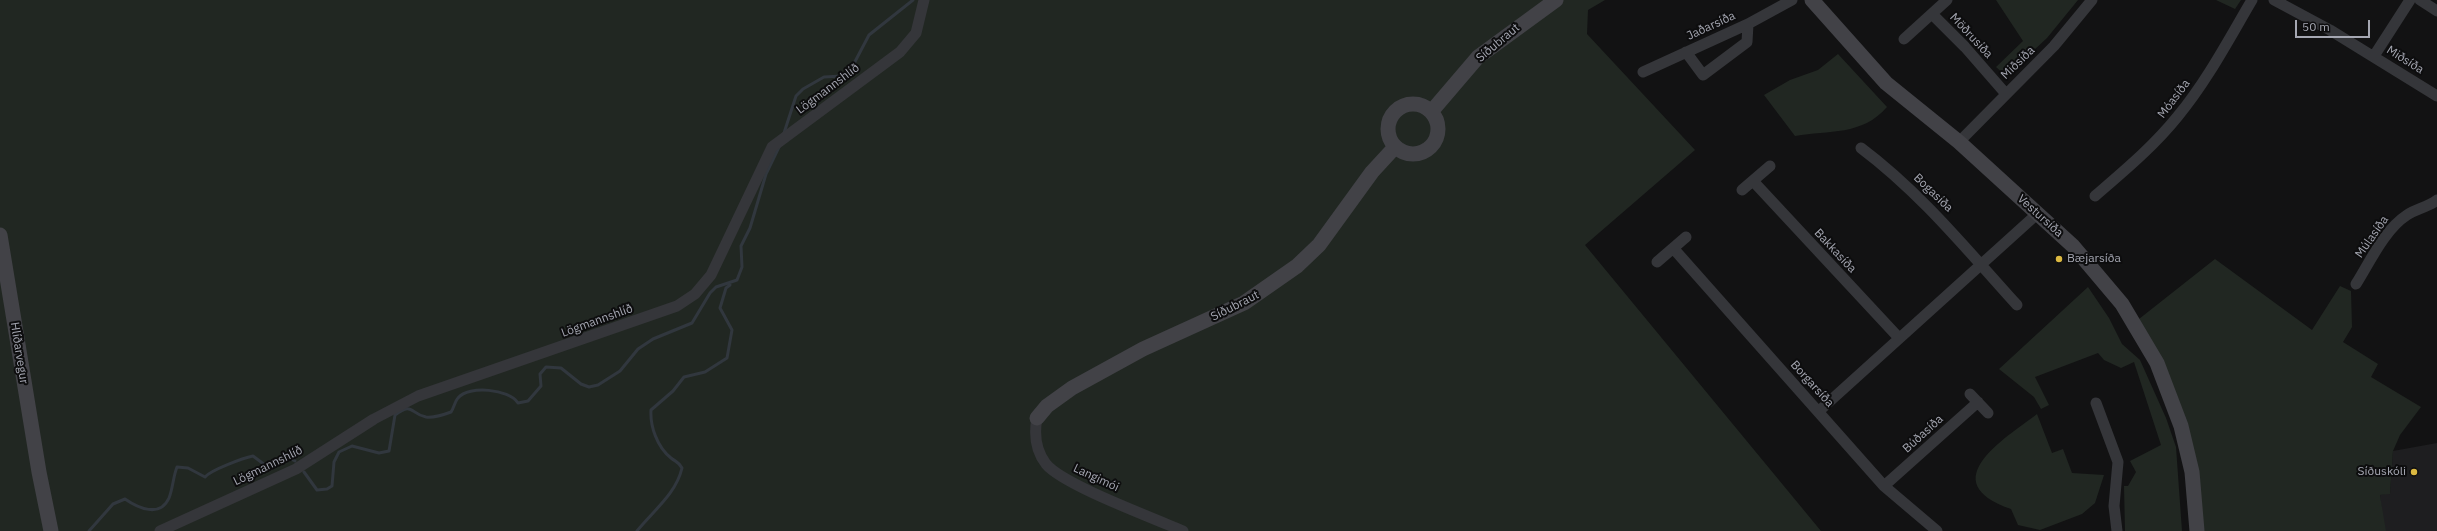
<!DOCTYPE html>
<meta charset="utf-8">
<style>
body{margin:0}
#map{position:relative;width:2437px;height:531px;overflow:hidden;background:#121213;font-family:"IBM Plex Sans",sans-serif}
canvas{display:block}
.scale{position:absolute;left:2295px;top:20px;width:75px;height:18px;box-sizing:border-box;border:2px solid #a5a7b2;border-top:0;padding-left:5px;font-size:12px;line-height:14px;white-space:nowrap;color:#a5a7b2;-webkit-text-stroke:3px #0d0d0e;paint-order:stroke}
</style>
<div id="map">
<canvas width="2437" height="531"></canvas>
<div class="scale">50 m</div>
</div>
<script>
const context = document.querySelector('canvas').getContext('2d');
context.lineJoin = 'round';
function fillPath(path, color) { context.fillStyle = color; context.fill(path, 'evenodd'); }
function trace(path, color, width, dash) { context.strokeStyle = color; context.lineWidth = width; context.lineCap = dash ? 'butt' : 'round'; context.setLineDash(dash || []); context.stroke(path); }
function label(font, color, halo, rows, align = 'center') {
  context.font = font + ' "IBM Plex Sans",sans-serif'; context.lineWidth = 4; context.setLineDash([]); context.textBaseline = 'middle'; context.strokeStyle = halo; context.fillStyle = color; for (const [text, x, y, turn = 0] of rows) {
    context.save(); context.translate(x, y); context.rotate((+turn || 0) * Math.PI / 180); context.textAlign = isNaN(turn) ? turn : align; if (halo) context.strokeText(text, 0, 0); context.fillText(text, 0, 0); context.restore();
  }
}
const built = new Path2D(`
 M 2437,443 L 2437,531 L 2384,531 L 2380,495 L 2390,493 L 2393,451 Z`);
const green = new Path2D(`
 M 0,0 L 1605,0 L 1588,10 L 1587,34 L 1695,150 L 1585,245 L 1821,531 L 0,531 Z
 M 1996,0 L 2078,0 L 2047,38 L 2006,76 L 1996,67 L 2023,41 Z
 M 2216,0 L 2241,0 L 2235,9 Z
 M 1838,54 L 1887,107 C 1862,136 1829,130 1795,136 L 1764,95 L 1790,80 L 1818,70 Z
 M 2215,259 L 2312,330 L 2340,286 L 2351,291 L 2352,327 L 2343,342 L 2378,364 L 2371,377 L 2421,407 L 2400,435 L 2393,451 L 2390,494 L 2380,495 L 2386,531 L 2200,531 L 2195,457 L 2139,319 Z
 M 2088,287 L 2109,318 L 2122,344 L 2140,360 L 2166,418 L 2176,447 L 2182,531 L 2125,531 L 2124,486 L 2128,486 L 2136,472 L 2130,461 L 2161,445 L 2134,362 L 2121,368 L 2104,360 L 2098,353 L 2035,377 L 2049,405 L 2041,409 L 2034,397 L 1999,369 Z
 M 2037,414 L 2052,453 L 2063,449 L 2072,473 L 2104,475 L 2095,503 L 2082,514 L 2040,530 L 2018,525 L 2011,509 C 1933,482 2004,439 2037,414 Z`);
const stream = new Path2D(`
 M 784,133 L 796,96 L 803,89 L 824,77 L 842,76 L 849,73 L 869,35 L 913,0
 M 304,472 L 317,490 L 327,489 L 332,486 L 334,462 L 339,452 L 352,446 L 379,453 L 389,451 L 395,415 C 413,401 410,414 426,417 C 434,418 443,415 451,412 C 454,408 455,401 458,398 C 469,385 509,389 518,403 L 528,401 L 541,386 L 540,374 L 546,367 L 561,368 L 581,384 L 589,387 L 598,385 L 620,371 L 638,349 L 653,339 L 692,323 L 710,293 L 716,287 L 737,280 L 742,267 L 741,246 L 750,228 L 766,174 L 779,147
 M 89,531 L 113,504 L 125,499 C 138,508 160,518 169,498 C 173,488 173,477 177,467 L 188,468 L 205,477 C 211,470 243,458 253,456 L 265,465 L 287,457 L 295,461
 M 637,531 C 653,511 676,494 682,468 C 679,462 676,462 671,458 C 657,447 650,426 651,410 L 673,391 L 684,377 L 705,372 L 727,358 L 732,330 L 720,308 L 726,288 L 730,285`);
const street = new Path2D(`
 M 2274,0 L 2330,30 L 2437,96
 M 2420,0 L 2437,11
 M 1932,14 L 1965,47 L 2006,94
 M 1904,39 L 1947,0
 M 1686,52 L 1703,75 L 1747,42 L 1748,24
 M 2374,56 L 2410,0
 M 1643,72 L 1748,24 L 1792,0
 M 1959,142 L 2054,46 L 2092,0
 M 1861,148 C 1921,193 1967,250 2017,305
 M 1753,181 L 1899,338
 M 1742,190 L 1770,166
 M 2095,196 C 2124,171 2154,146 2178,116 C 2207,81 2229,39 2252,0
 M 1673,248 L 1884,486 L 1937,531
 M 1657,262 L 1686,237
 M 2356,284 C 2370,262 2384,230 2407,215 C 2416,209 2428,207 2437,200
 M 1970,394 L 1988,413
 M 2096,403 L 2118,462 L 2114,506 L 2117,531
 M 1819,411 L 2037,214
 M 1037,418 C 1034,434 1036,451 1046,464 C 1063,485 1154,518 1183,531
 M 1884,486 L 1978,402
 M 160,531 L 296,469 L 374,419 L 418,396 L 677,306 L 695,294 L 711,275 L 772,147 L 900,52 L 916,33 L 924,0`);
const secondary = new Path2D(`
 M 1812,0 L 1886,83 L 1959,142 L 2073,246 L 2122,304 L 2157,363 L 2181,426 L 2192,472 L 2197,531
 M1388 129a25 25 0 1 1 50 0a25 25 0 1 1-50 0Z
 M 1431,112 L 1478,57 L 1556,0
 M 0,235 L 39,472 L 51,531
 M 1037,418 L 1047,406 L 1072,388 L 1143,349 L 1244,303 L 1297,266 L 1319,245 L 1372,172 L 1395,147`);
const markers = [
 [2059,259,4,"#dcb941"],
 [2414,472,4,"#dcb941"]
];
const streetNames = [
 ["Jaðarsíða",1711,26,-25],
 ["Möðrusíða",1971,36,47],
 ["Síðubraut",1498,43,-40],
 ["Miðsíða",2405,60,32],
 ["Miðsíða",2018,63,-44],
 ["Lögmannshlíð",828,89,-37],
 ["Móasíða",2174,99,-53],
 ["Bogasíða",1933,193,44],
 ["Vestursíða",2040,216,42],
 ["Múlasíða",2372,237,-55],
 ["Bakkasíða",1835,251,47],
 ["Síðubraut",1235,306,-27],
 ["Lögmannshlíð",597,321,-20],
 ["Hlíðarvegur",19,353,81],
 ["Borgarsíða",1812,384,48],
 ["Búðasíða",1923,434,-42],
 ["Lögmannshlíð",268,466,-26],
 ["Langimói",1096,478,25]
];
const poiNames = [
 ["Bæjarsíða",2067,259],
 ["Síðuskóli",2406,472,"right"]
];
fillPath(built, '#1e1e20');
fillPath(green, '#212722');
trace(stream, '#31373e', 3);
trace(street, '#35363a', 11);
trace(secondary, '#424247', 15);
for (const [x, y, r, color] of markers) { const dot = new Path2D(); dot.arc(x, y, r, 0, 2 * Math.PI); context.fillStyle = color; context.fill(dot); trace(dot, '#0d0d0e', 1.5); }
label('12px', '#a5a7b2', '#0d0d0e', streetNames);
label('12px', '#a5a7b2', '#0d0d0e', poiNames, 'left');
</script>
